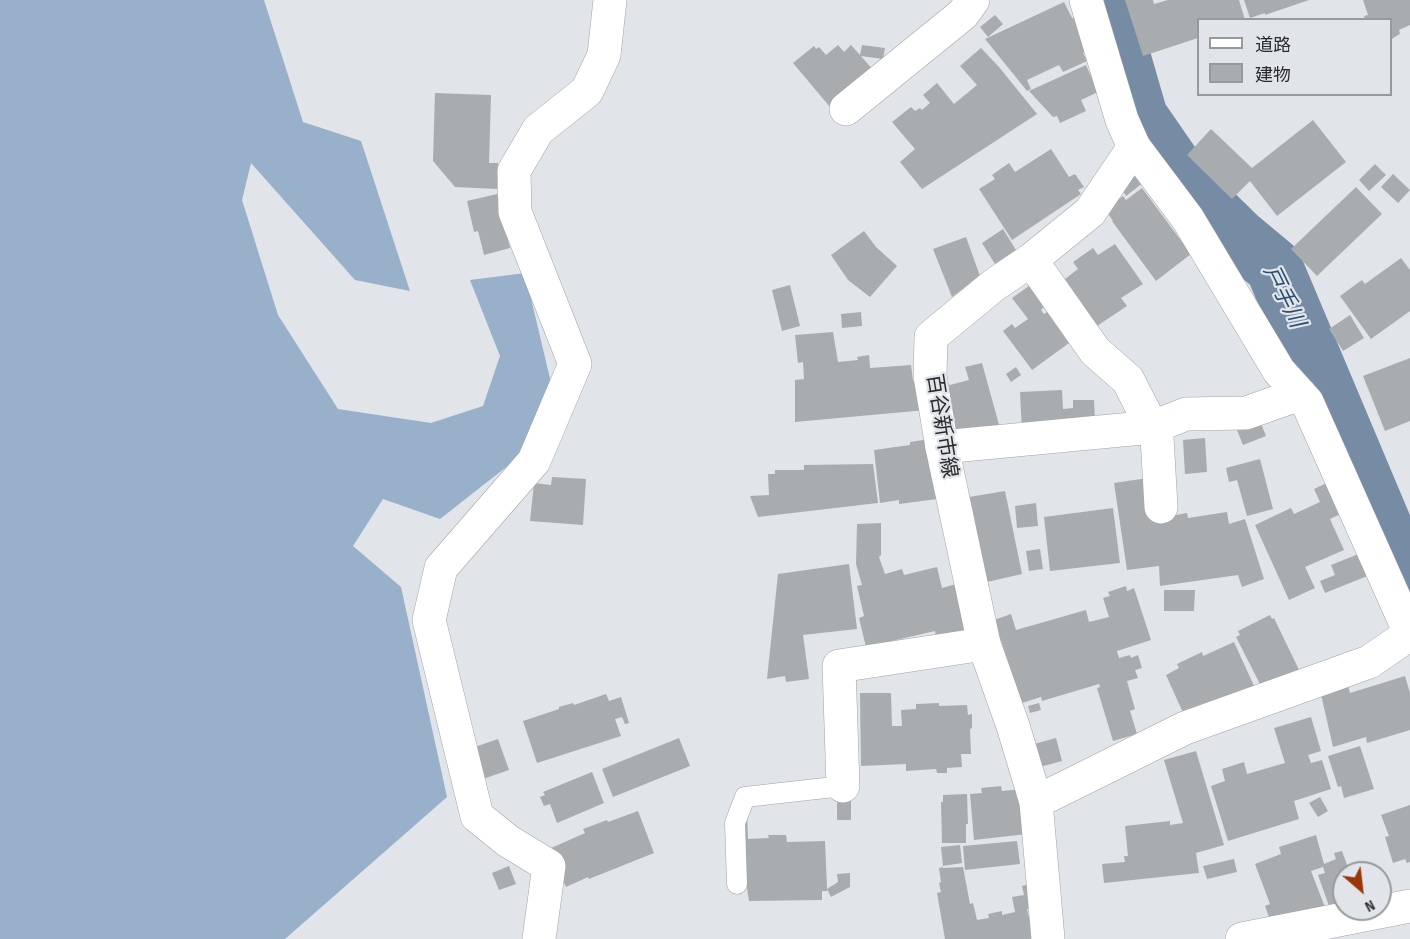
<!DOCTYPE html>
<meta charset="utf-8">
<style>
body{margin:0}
#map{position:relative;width:1410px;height:939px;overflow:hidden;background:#e1e4e8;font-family:"Sofia Sans Condensed","Noto Sans JP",sans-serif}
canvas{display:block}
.legend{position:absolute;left:1197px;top:18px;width:195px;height:78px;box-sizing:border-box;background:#e1e4e8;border:2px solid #979a9c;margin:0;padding:8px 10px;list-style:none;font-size:18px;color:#292a2b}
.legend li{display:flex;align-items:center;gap:12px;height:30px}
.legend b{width:30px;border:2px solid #979a9c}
.north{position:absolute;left:1332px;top:861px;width:60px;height:60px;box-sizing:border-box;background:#e1e4e8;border:2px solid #979a9c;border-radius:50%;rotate:152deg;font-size:16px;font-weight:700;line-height:24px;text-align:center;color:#292a2b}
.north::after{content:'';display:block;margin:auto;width:21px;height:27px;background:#9b360c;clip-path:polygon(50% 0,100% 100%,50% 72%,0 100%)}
</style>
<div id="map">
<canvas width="1410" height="939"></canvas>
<ul class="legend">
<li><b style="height:8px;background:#fff"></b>道路</li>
<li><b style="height:16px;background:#a9acaf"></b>建物</li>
</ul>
<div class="north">N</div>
</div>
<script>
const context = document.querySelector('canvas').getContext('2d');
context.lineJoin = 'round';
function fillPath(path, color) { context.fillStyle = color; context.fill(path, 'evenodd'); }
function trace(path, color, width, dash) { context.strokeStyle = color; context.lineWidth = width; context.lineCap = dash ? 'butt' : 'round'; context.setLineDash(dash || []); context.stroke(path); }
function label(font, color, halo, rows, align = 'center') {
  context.font = font + ' "Sofia Sans Condensed","Noto Sans JP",sans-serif'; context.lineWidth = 4.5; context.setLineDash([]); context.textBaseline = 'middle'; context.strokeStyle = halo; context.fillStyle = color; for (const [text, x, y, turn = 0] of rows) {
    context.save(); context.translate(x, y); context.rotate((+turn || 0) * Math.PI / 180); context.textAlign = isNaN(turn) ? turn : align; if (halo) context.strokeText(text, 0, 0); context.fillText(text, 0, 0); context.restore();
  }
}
const forest = new Path2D(`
 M 0,0 L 264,0 L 303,122 L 361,141 L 410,291 L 355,280 L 251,163 L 242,200 L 278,315 L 338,409 L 431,423 L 483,406 L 500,356 L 470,280 L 525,273 L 552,387 L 519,457 L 440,519 L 383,499 L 353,546 L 401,587 L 447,797 L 285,939 L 0,939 Z`);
const river = new Path2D(`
 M 1105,0 L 1139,117 L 1188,188 L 1238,237 L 1274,267 L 1410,590`);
const building = new Path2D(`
 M 1125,0 L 1153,0 L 1154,4 L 1168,0 L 1239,0 L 1245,20 L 1198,20 L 1198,38 L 1143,56 Z
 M 1244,0 L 1309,0 L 1265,15 L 1265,13 L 1250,18 Z
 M 1363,0 L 1410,0 L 1410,25 L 1399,30 L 1400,34 L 1390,40 L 1390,20 L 1365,20 L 1364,16 L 1368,15 Z
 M 1064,2 L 1072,18 L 1074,18 L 1081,32 L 1078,33 L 1086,51 L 1083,53 L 1087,61 L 1063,72 L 1059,65 L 1027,80 L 1031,89 L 1027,91 L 985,39 Z
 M 995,15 L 1003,24 L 988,37 L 980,27 Z
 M 838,45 L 844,52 L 851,45 L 860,55 L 862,45 L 885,48 L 883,59 L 861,56 L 873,70 L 830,107 L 793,63 L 814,46 L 816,49 L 819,47 L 826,55 Z
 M 981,48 L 999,67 L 1037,114 L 922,189 L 900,162 L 915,149 L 892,122 L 911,107 L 915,111 L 920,108 L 922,110 L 930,103 L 923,95 L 937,83 L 954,104 L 977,85 L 960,66 Z
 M 1086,65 L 1098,92 L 1081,100 L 1086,111 L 1060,123 L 1057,116 L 1053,117 L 1029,91 Z
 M 435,93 L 491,95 L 489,163 L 498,163 L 497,189 L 455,187 L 433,161 Z
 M 1313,120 L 1346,162 L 1277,216 L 1250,181 L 1232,199 L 1187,155 L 1211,129 L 1252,168 Z
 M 1051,149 L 1069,177 L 1075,174 L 1084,187 L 1078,190 L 1081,194 L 1012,240 L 979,189 L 995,179 L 992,175 L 1009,163 L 1015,172 Z
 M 1375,164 L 1386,175 L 1369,191 L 1359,180 Z
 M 1131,168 L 1143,183 L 1126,196 L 1119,185 Z
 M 1393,174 L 1410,190 L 1398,203 L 1381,187 Z
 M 1356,187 L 1382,214 L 1317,276 L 1291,249 Z
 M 1142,188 L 1191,254 L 1156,281 L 1112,221 L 1113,221 L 1107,212 L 1110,206 L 1123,196 L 1126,200 Z
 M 497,194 L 510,248 L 484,255 L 478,231 L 474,232 L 467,201 Z
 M 1003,229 L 1016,250 L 995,264 L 982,243 Z
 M 864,231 L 876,247 L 897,266 L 870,297 L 848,280 L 831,255 Z
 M 966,237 L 980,276 L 952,297 L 933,249 Z
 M 1115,244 L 1143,284 L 1121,298 L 1127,306 L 1097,326 L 1065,279 L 1078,269 L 1073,262 L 1093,248 L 1098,255 Z
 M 1401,258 L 1410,270 L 1410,311 L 1371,339 L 1340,296 L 1362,280 L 1365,284 Z
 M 790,285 L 800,326 L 782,331 L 772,290 Z
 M 1029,286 L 1045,306 L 1041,310 L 1044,314 L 1047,312 L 1069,343 L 1032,370 L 1003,331 L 1012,324 L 1015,328 L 1028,319 L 1012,298 Z
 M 861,312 L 862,326 L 842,328 L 841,314 Z
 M 1350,315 L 1364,338 L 1343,351 L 1329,329 Z
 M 833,332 L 838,362 L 858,360 L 857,357 L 869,355 L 870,368 L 911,365 L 913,381 L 923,380 L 926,410 L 795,422 L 795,380 L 804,379 L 803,362 L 798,363 L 795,335 Z
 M 1410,358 L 1410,421 L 1385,431 L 1363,376 Z
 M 982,363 L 1001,432 L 957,444 L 942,387 L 969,380 L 965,367 Z
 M 1016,367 L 1021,375 L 1011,382 L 1006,374 Z
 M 1062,390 L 1063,409 L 1073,408 L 1073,400 L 1094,400 L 1095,421 L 1022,432 L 1020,392 Z
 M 1260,421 L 1266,436 L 1243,445 L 1237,430 Z
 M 1205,438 L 1207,472 L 1185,474 L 1183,440 Z
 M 930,439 L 937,499 L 899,504 L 899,500 L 880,503 L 874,450 L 910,445 L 910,442 Z
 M 1260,459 L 1273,509 L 1247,516 L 1237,480 L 1229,482 L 1226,468 Z
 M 873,464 L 878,503 L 758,517 L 750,496 L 769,495 L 768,474 L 775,474 L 775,470 L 804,470 L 804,465 Z
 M 552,477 L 586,479 L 583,525 L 530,521 L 534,483 L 551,485 Z
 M 1148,478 L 1155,522 L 1172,520 L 1171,516 L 1187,513 L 1188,518 L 1227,512 L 1229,524 L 1245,519 L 1264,579 L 1242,587 L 1238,575 L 1160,586 L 1159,566 L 1127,570 L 1114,483 Z
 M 1333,480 L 1347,511 L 1330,519 L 1344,550 L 1305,567 L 1315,588 L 1289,600 L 1255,525 L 1291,508 L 1294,514 L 1320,502 L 1314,489 Z
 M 1005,491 L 1022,574 L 978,584 L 963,498 Z
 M 1036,503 L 1038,526 L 1017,528 L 1015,506 Z
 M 1113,508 L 1120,563 L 1050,571 L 1044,517 Z
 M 881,523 L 881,555 L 879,557 L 885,574 L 902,569 L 904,575 L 937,567 L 942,588 L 956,584 L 967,630 L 936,637 L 935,631 L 866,647 L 859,618 L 864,616 L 857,586 L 862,585 L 856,564 L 857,524 Z
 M 1040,549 L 1043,569 L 1029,571 L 1026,551 Z
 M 1366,551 L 1375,573 L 1325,593 L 1320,581 L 1335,575 L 1331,565 Z
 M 849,564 L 857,629 L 803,635 L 809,679 L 786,682 L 785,676 L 767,679 L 778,574 Z
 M 1126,586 L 1127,591 L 1134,588 L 1151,640 L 1117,651 L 1119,658 L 1130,655 L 1131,658 L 1138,655 L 1142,668 L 1135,670 L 1138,678 L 1127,681 L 1135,709 L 1130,711 L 1137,734 L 1113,741 L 1097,688 L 1100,687 L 1099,684 L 1042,701 L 1041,697 L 1022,703 L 994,620 L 1011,614 L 1016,630 L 1086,610 L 1089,622 L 1109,617 L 1103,598 L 1110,596 L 1108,592 Z
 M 1164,590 L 1195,590 L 1194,611 L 1164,611 Z
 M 1270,615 L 1272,619 L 1274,618 L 1301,674 L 1264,692 L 1236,637 L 1240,635 L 1238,631 Z
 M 1234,642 L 1255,688 L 1185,717 L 1166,675 L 1179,668 L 1177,664 L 1202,652 L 1203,656 Z
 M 1405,676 L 1410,693 L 1410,730 L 1367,743 L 1366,737 L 1333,747 L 1320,690 L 1346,678 L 1350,693 Z
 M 860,693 L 891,693 L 892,726 L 902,726 L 901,710 L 916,709 L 916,704 L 939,703 L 939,706 L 967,705 L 968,715 L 972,714 L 972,728 L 970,729 L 971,754 L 961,754 L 962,767 L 947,768 L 947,773 L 937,773 L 936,769 L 906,771 L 906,764 L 861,766 Z
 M 606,694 L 609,701 L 621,697 L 629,723 L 625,724 L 622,717 L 615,719 L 621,736 L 537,763 L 523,721 L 559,709 L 559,707 L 573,703 L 574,705 Z
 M 1039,703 L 1041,710 L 1030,713 L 1028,706 Z
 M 1311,717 L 1321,751 L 1308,755 L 1311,763 L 1322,760 L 1331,789 L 1294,801 L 1299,819 L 1228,841 L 1211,786 L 1225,781 L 1222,769 L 1244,762 L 1247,774 L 1285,763 L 1274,728 Z
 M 679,738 L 690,766 L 613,797 L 602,769 Z
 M 1056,738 L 1062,761 L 1040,767 L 1034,744 Z
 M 498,739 L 509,770 L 483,779 L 472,748 Z
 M 1360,746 L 1374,789 L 1344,798 L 1341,786 L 1338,787 L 1328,756 Z
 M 1196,751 L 1224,845 L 1196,853 L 1199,873 L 1104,883 L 1102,864 L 1125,862 L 1124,856 L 1128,856 L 1125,826 L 1170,821 L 1170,825 L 1183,823 L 1164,760 Z
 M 592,772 L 604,803 L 557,823 L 550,804 L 544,806 L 540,797 L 545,795 L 543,792 Z
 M 1001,786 L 1002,791 L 1022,789 L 1027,834 L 974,840 L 970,794 L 982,793 L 981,788 Z
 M 837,789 L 851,789 L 851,820 L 837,820 Z
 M 967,794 L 968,824 L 966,824 L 966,843 L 942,843 L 941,802 L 943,802 L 943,795 Z
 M 1320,797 L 1328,811 L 1318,817 L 1309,803 Z
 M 1410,805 L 1410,862 L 1407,863 L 1405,859 L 1393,863 L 1385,837 L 1389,836 L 1381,815 Z
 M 638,811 L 654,853 L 589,879 L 588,877 L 566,887 L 549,849 L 585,833 L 583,829 L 607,820 L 608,822 Z
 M 747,814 L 748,839 L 769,838 L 768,835 L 786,835 L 787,842 L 825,841 L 827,889 L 827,891 L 822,891 L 822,900 L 749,901 L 740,843 L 734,840 Z
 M 1316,835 L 1324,864 L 1336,859 L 1334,853 L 1342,851 L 1350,873 L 1344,873 L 1344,909 L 1337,918 L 1332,904 L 1329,906 L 1318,875 L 1325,873 L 1323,867 L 1311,871 L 1328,915 L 1273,928 L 1265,906 L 1270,904 L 1255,864 L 1281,854 L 1279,847 Z
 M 1017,841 L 1020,864 L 965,870 L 963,846 Z
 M 960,845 L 962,863 L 943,866 L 941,847 Z
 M 1234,859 L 1237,872 L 1207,879 L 1203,866 Z
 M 509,866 L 516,884 L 499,890 L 492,873 Z
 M 943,867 L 943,868 L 963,867 L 970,904 L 973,903 L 977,920 L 989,918 L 988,914 L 1002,911 L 1002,915 L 1015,912 L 1012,897 L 1024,895 L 1022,886 L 1033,883 L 1029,909 L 1027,909 L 1034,939 L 945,939 L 937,893 L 941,892 L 939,883 L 941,882 L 939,868 Z
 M 850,873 L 850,887 L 831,897 L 827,889 L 838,882 L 837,874 Z`);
const lane = new Path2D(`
 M 737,884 L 735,823 L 745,797 L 843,786`);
const street = new Path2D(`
 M 846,109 L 963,14 L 973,0
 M 1134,147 L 1188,219 L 1279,371 L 1307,402 L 1410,633
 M 1031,260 L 1095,351 L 1128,380 L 1157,437 L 1161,507
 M 942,447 L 1153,427 L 1186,414 L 1246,413 L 1300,394
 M 843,786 L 839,666 L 984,644
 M 1036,802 L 1185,728 L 1369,662 L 1410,634
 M 539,939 L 549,866 L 508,841 L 477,816 L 429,620 L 441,568 L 534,461 L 575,364 L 515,212 L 514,171 L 538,130 L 587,91 L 604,55 L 610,0
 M 1242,939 L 1410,906`);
const secondary = new Path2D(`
 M 1048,939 L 1036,802 L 1013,726 L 984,644 L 942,447 L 930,376 L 931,337 L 994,285 L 1031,260 L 1090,212 L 1134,147 L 1122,120 L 1086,0`);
const streetNames = [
 ["百谷新市線",941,426,81]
];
const waterNames = [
 ["戸手川",1283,297,64]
];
fillPath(forest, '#98b0ca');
trace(river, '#758ca4', 58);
fillPath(building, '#a9acaf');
trace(lane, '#a1a3a6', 21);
trace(street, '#a1a3a6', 34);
trace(secondary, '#a1a3a6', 34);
trace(lane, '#fff', 20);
trace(street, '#fff', 33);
trace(secondary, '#fff', 33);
label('21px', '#292a2b', '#e1e4e8', streetNames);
label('italic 22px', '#284e72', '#e1e4e8', waterNames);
</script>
